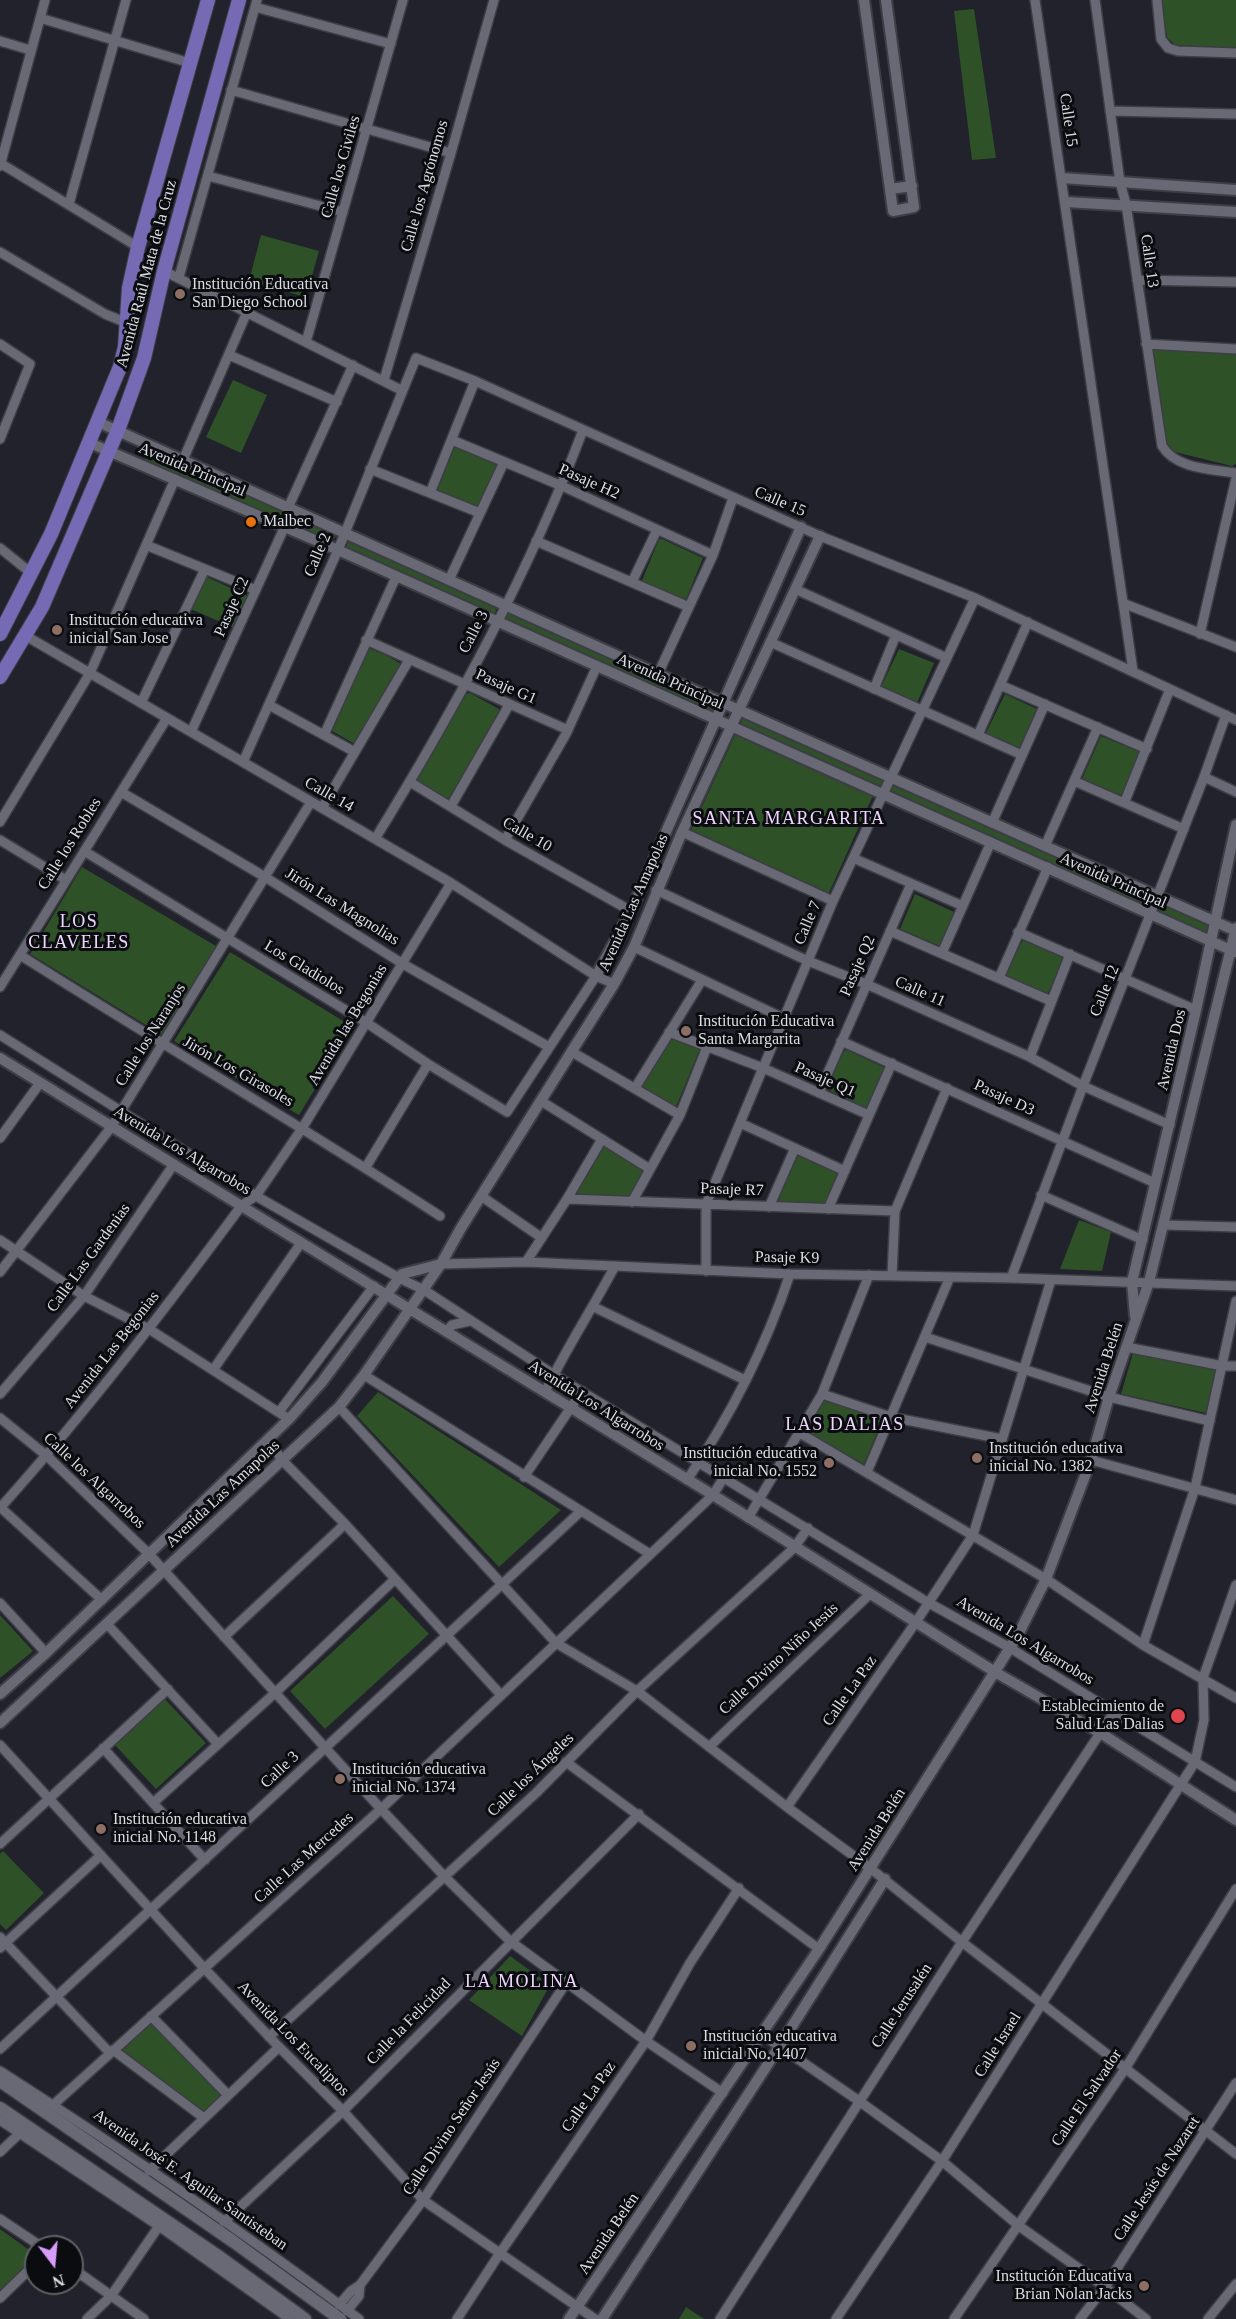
<!DOCTYPE html>
<meta charset="utf-8">
<style>
body{margin:0}
#map{position:relative;width:1236px;height:2319px;overflow:hidden;background:#21222b;font-family:"Times New Roman",serif}
canvas{display:block}
.north{position:absolute;left:24px;top:2235px;width:60px;height:60px;box-sizing:border-box;background:#0b0c10;border:2px solid #5f6064;border-radius:50%;rotate:164deg;font-size:16px;font-weight:700;line-height:24px;text-align:center;color:#dcdde3}
.north::after{content:'';display:block;margin:auto;width:21px;height:27px;background:#d79bf9;clip-path:polygon(50% 0,100% 100%,50% 72%,0 100%)}
</style>
<div id="map">
<canvas width="1236" height="2319"></canvas>
<div class="north">N</div>
</div>
<script>
const context = document.querySelector('canvas').getContext('2d');
context.lineJoin = 'round';
function fillPath(path, color) { context.fillStyle = color; context.fill(path, 'evenodd'); }
function trace(path, color, width, dash) { context.strokeStyle = color; context.lineWidth = width; context.lineCap = dash ? 'butt' : 'round'; context.setLineDash(dash || []); context.stroke(path); }
function label(font, color, halo, rows, align = 'center') {
  context.font = font + ' "Times New Roman",serif'; context.lineWidth = 6; context.setLineDash([]); context.textBaseline = 'middle'; context.strokeStyle = halo; context.fillStyle = color; for (const [text, x, y, turn = 0] of rows) {
    context.save(); context.translate(x, y); context.rotate((+turn || 0) * Math.PI / 180); context.textAlign = isNaN(turn) ? turn : align; if (halo) context.strokeText(text, 0, 0); context.fillText(text, 0, 0); context.restore();
  }
}
const green = new Path2D(`
 M 1162,0 L 1236,0 L 1236,48 L 1175,45 L 1167,37 Z
 M 974,9 L 996,158 L 972,160 L 954,11 Z
 M 261,235 L 319,251 L 306,297 L 249,281 Z
 M 1157,348 L 1236,353 L 1236,464 L 1232,466 L 1175,452 L 1167,446 L 1152,350 Z
 M 233,380 L 267,395 L 241,453 L 206,437 Z
 M 455,447 L 500,465 L 479,508 L 436,491 Z
 M 148,450 L 334,534 L 335,538 L 328,541 L 146,460 L 142,455 L 144,452 Z
 M 659,539 L 662,539 L 703,558 L 685,602 L 641,583 Z
 M 348,540 L 495,605 L 496,612 L 492,614 L 346,549 Z
 M 207,577 L 248,596 L 234,628 L 191,609 L 204,579 Z
 M 507,612 L 714,704 L 714,708 L 709,712 L 504,620 L 503,617 Z
 M 368,648 L 386,655 L 401,664 L 355,744 L 332,731 Z
 M 899,649 L 934,663 L 917,703 L 881,687 Z
 M 470,693 L 499,709 L 500,713 L 447,801 L 416,780 L 466,694 Z
 M 1005,694 L 1037,709 L 1019,750 L 985,735 Z
 M 742,718 L 746,718 L 883,780 L 884,783 L 880,788 L 741,726 Z
 M 737,731 L 875,791 L 829,893 L 691,830 Z
 M 1101,736 L 1140,752 L 1123,796 L 1082,779 Z
 M 895,785 L 1146,896 L 1143,904 L 1139,904 L 892,794 L 890,788 Z
 M 82,867 L 216,946 L 162,1035 L 30,954 Z
 M 915,894 L 954,912 L 940,946 L 900,929 Z
 M 1162,903 L 1207,924 L 1208,930 L 1203,933 L 1157,911 L 1157,905 Z
 M 1024,938 L 1065,958 L 1046,997 L 1005,978 L 1004,975 Z
 M 230,952 L 353,1027 L 299,1115 L 174,1041 Z
 M 670,1037 L 700,1049 L 676,1107 L 640,1086 Z
 M 847,1050 L 883,1067 L 885,1072 L 868,1110 L 825,1088 L 844,1051 Z
 M 606,1146 L 644,1171 L 629,1199 L 578,1194 L 577,1192 L 603,1147 Z
 M 797,1154 L 838,1172 L 839,1176 L 826,1205 L 778,1203 L 776,1201 Z
 M 1079,1220 L 1111,1232 L 1102,1271 L 1060,1269 Z
 M 1133,1353 L 1216,1370 L 1206,1413 L 1121,1394 Z
 M 378,1392 L 561,1510 L 499,1567 L 357,1416 Z
 M 825,1399 L 883,1419 L 864,1464 L 805,1431 Z
 M 393,1596 L 429,1634 L 325,1729 L 290,1691 Z
 M 0,1615 L 33,1651 L 0,1678 Z
 M 164,1698 L 206,1743 L 156,1789 L 114,1744 Z
 M 3,1851 L 44,1893 L 6,1930 L 0,1924 L 0,1854 Z
 M 510,1956 L 550,1985 L 522,2036 L 469,2000 Z
 M 154,2018 L 223,2095 L 203,2113 L 119,2049 Z
 M 0,2229 L 36,2255 L 36,2258 L 0,2292 Z
 M 686,2307 L 704,2319 L 679,2319 Z`);
const minor = new Path2D(`
 M 1035,0 L 1133,671
 M 1095,0 L 1120,182 L 1126,204 L 1162,446 C 1176,469 1211,469 1236,473
 M 1157,0 L 1161,39 L 1168,48 L 1178,51 L 1236,53
 M 255,7 L 391,44
 M 40,18 L 190,63
 M 0,41 L 30,50
 M 231,90 L 451,153
 M 1110,111 L 1236,114
 M 0,163 L 138,247
 M 0,166 L 45,0
 M 208,176 L 343,212
 M 69,204 L 126,0
 M 0,252 L 105,314 L 127,323
 M 164,271 L 401,390
 M 179,277 L 257,0
 M 1137,280 L 1236,282
 M 306,342 L 403,0
 M 0,344 L 30,364 L 0,439
 M 1146,344 L 1236,349
 M 229,355 L 337,402
 M 384,380 L 451,153 L 494,0
 M 452,440 L 562,486 L 713,555
 M 183,460 L 247,312
 M 370,469 L 480,513
 M 430,493 L 475,381
 M 288,508 L 353,365
 M 536,541 L 689,607
 M 146,545 L 256,590
 M 0,548 L 31,573
 M 449,580 L 504,462
 M 632,582 L 657,530
 M 795,589 L 947,658
 M 1125,604 L 1236,647
 M 1200,634 L 1236,478
 M 26,636 L 451,883 L 596,976 L 614,984
 M 366,640 L 568,730
 M 770,642 L 1022,755
 M 658,674 L 713,555 L 733,498
 M 1000,685 L 1147,749
 M 874,689 L 896,635
 M 141,703 L 205,569
 M 269,705 L 355,752
 M 191,732 L 285,526
 M 324,735 L 396,577
 M 978,735 L 1028,622
 M 243,762 L 338,550 L 416,358 L 475,381 L 820,536 L 975,598 L 1236,720
 M 1204,777 L 1236,792
 M 1074,781 L 1184,829
 M 410,782 L 505,840 L 631,911
 M 121,792 L 265,877 L 403,964 L 549,1047
 M 1125,801 L 1170,689
 M 451,806 L 509,705
 M 322,808 L 409,660
 M 0,822 L 90,673 L 175,479
 M 992,823 L 1045,704
 M 682,832 L 833,901
 M 375,839 C 455,709 529,573 583,430
 M 0,840 L 66,880
 M 505,840 L 566,734 L 597,666
 M 1045,846 L 1098,727
 M 84,851 L 367,1023 L 428,1064 L 507,1112 L 596,976
 M 853,858 L 963,906
 M 656,890 L 808,961 L 866,984 L 1030,1057 L 1083,1086 L 1170,1125
 M 890,931 L 1051,1001
 M 1018,932 L 1196,1010
 M 634,947 L 783,1018
 M 942,953 L 991,842
 M 20,955 C 159,1043 302,1126 440,1216
 M 999,978 L 1048,867
 M 0,987 L 167,718
 M 669,1032 L 763,1068 L 869,1115
 M 0,1035 L 256,1196 L 399,1278 L 424,1290 L 553,1374 L 929,1603 L 1010,1648 L 1236,1787
 M 841,1041 L 1155,1183
 M 572,1052 L 680,1115
 M 1030,1057 L 1070,954
 M 635,1088 L 702,980
 M 819,1093 L 911,884
 M 541,1101 L 650,1169
 M 740,1123 L 845,1171
 M 0,1138 L 40,1083
 M 366,1167 L 428,1064
 M 1041,1195 L 1143,1240
 M 481,1196 L 542,1238
 M 567,1199 L 895,1211
 M 632,1202 L 680,1115 L 707,1047
 M 769,1207 L 795,1148
 M 828,1209 L 892,1063
 M 1164,1225 L 1236,1227
 M 0,1240 L 84,1296 L 149,1329 L 289,1419
 M 526,1262 L 567,1199 L 602,1139
 M 441,1264 L 526,1262 L 790,1274 L 1011,1278 L 1236,1286
 M 706,1271 L 706,1204 L 833,901 L 975,598
 M 0,1272 L 112,1126 L 311,802
 M 892,1275 L 895,1211 L 947,1088
 M 1011,1278 L 1083,1086 L 1204,777 L 1226,715
 M 594,1307 L 745,1380
 M 447,1331 L 452,1325 L 470,1321
 M 925,1337 L 1109,1397 L 1210,1421
 M 1126,1347 L 1223,1366 L 1236,1366
 M 213,1370 L 301,1243
 M 364,1375 L 650,1554
 M 545,1392 C 566,1349 592,1309 615,1266
 M 0,1394 L 84,1296 L 174,1164
 M 822,1394 L 891,1417 L 1002,1439
 M 339,1407 L 556,1643 L 637,1691 L 787,1807 L 870,1868 L 962,1942 L 1236,2154
 M 279,1412 L 374,1286
 M 0,1418 L 47,1456 L 149,1554 L 381,1809 L 445,1877 L 510,1941 L 646,2041 L 723,2093
 M 798,1432 L 1046,1579 L 1143,1645 L 1236,1698
 M 268,1439 L 282,1460 L 345,1524 L 501,1695
 M 1091,1460 L 1236,1500
 M 867,1472 L 950,1277
 M 524,1477 L 582,1391
 M 687,1480 C 730,1417 766,1346 790,1274
 M 0,1507 L 102,1600
 M 0,1508 C 87,1411 165,1309 242,1205 L 256,1196 L 303,1127 L 451,883
 M 748,1518 L 822,1394 L 869,1275
 M 0,1603 L 46,1653
 M 107,1624 L 218,1744
 M 224,1637 L 345,1524
 M 1143,1645 L 1195,1488 L 1236,1301
 M 0,1745 L 204,1968 L 279,2047 L 343,2111 L 423,2200 L 595,2319
 M 709,1747 L 870,1594
 M 103,1748 L 205,1860
 M 566,1762 L 819,1949
 M 153,1803 L 275,1693 L 395,1579
 M 787,1807 L 916,1622 L 973,1535 L 1051,1280
 M 0,1844 L 168,1689
 M 0,1937 L 110,2053
 M 0,1948 L 101,1855
 M 151,2016 L 228,2095
 M 763,2035 L 859,2101 L 942,2161 L 1019,2226 L 1105,2287 L 1146,2319
 M 269,2037 L 536,1793 L 637,1691 L 794,1548 L 808,1528
 M 0,2049 L 580,1512
 M 113,2050 L 204,2118
 M 0,2071 C 122,2149 243,2232 359,2319
 M 53,2105 L 381,1809 L 713,1495 L 724,1477
 M 0,2120 L 159,2226 L 290,2319
 M 0,2152 L 20,2133
 M 149,2171 L 279,2047
 M 0,2219 L 42,2247
 M 224,2222 L 343,2111 L 639,1814
 M 72,2268 L 144,2319
 M 0,2298 L 36,2263
 M 339,2305 L 351,2291 L 360,2285 L 423,2200 L 566,1983
 M 347,2311 L 359,2296 L 360,2285
 M 87,2319 L 111,2296 L 159,2226
 M 457,2319 L 500,2253 L 646,2041 L 690,1963 L 739,1888
 M 720,2319 L 962,1942 L 1114,1712
 M 836,2319 L 942,2161 L 1195,1762 L 1204,1720 L 1203,1678 L 1236,1585
 M 954,2319 L 1125,2069 L 1236,1889
 M 1080,2319 L 1105,2287 L 1236,2083
 M 1208,2319 L 1236,2284`);
const tertiary = new Path2D(`
 M 864,0 L 893,211 L 914,207 L 886,0
 M 1062,178 L 1236,190
 M 890,189 L 912,186
 M 1066,202 L 1236,212
 M 98,422 L 658,674 L 1236,931
 M 90,443 L 338,550 L 1235,952
 M 596,976 L 631,911 L 801,527
 M 0,1058 L 713,1495 L 995,1672 L 1102,1734 L 1236,1820
 M 1135,1316 L 1132,1282 L 1196,1010 L 1236,825
 M 0,1694 L 46,1653 L 289,1419 L 322,1382 L 402,1274 L 441,1264
 M 0,1723 L 339,1407 L 364,1375 L 441,1264 L 461,1228 L 614,984 L 634,947 L 682,832 L 820,536
 M 569,2319 L 819,1949 L 1018,1635 L 1046,1579 L 1091,1460 L 1109,1397 L 1149,1282 L 1236,928
 M 602,2319 L 779,2047 L 885,1879`);
const secondary = new Path2D(`
 M 0,2081 L 234,2242 L 340,2319
 M 0,2108 L 221,2258 L 305,2319`);
const primary = new Path2D(`
 M 0,634 L 51,534 L 120,367 L 125,347 L 129,288 L 138,247 L 208,0
 M 0,677 L 42,607 L 118,430 L 144,358 L 164,271 L 239,0`);
const markers = [
 [180,294,6,"#8d6e63"],
 [251,522,6,"#e8710a"],
 [57,630,6,"#8d6e63"],
 [686,1031,6,"#8d6e63"],
 [977,1458,6,"#8d6e63"],
 [829,1463,6,"#8d6e63"],
 [1178,1716,8,"#e0444e"],
 [340,1779,6,"#8d6e63"],
 [101,1829,6,"#8d6e63"],
 [691,2046,6,"#8d6e63"],
 [1144,2286,6,"#8d6e63"]
];
const streetNames = [
 ["Calle 15",1068,120,82],
 ["Calle los Civiles",341,167,-74],
 ["Calle los Agrónomos",425,186,-74],
 ["Calle 13",1149,261,82],
 ["Avenida Raúl Mata de la Cruz",147,274,-75],
 ["Avenida Principal",192,470,23],
 ["Pasaje H2",589,482,24],
 ["Calle 15",780,502,23],
 ["Calle 2",318,555,-67],
 ["Pasaje C2",232,607,-66],
 ["Calle 3",474,632,-63],
 ["Avenida Principal",670,682,24],
 ["Pasaje G1",506,687,24],
 ["Calle 14",329,795,30],
 ["Calle 10",527,835,30],
 ["Calle los Robles",70,844,-58],
 ["Avenida Principal",1113,881,24],
 ["Avenida Las Amapolas",634,903,-66],
 ["Jirón Las Magnolias",342,907,32],
 ["Calle 7",808,923,-67],
 ["Pasaje Q2",858,966,-66],
 ["Los Gladiolos",304,968,31],
 ["Calle 12",1105,991,-68],
 ["Calle 11",920,992,24],
 ["Avenida las Begonias",348,1025,-59],
 ["Calle los Naranjos",151,1035,-58],
 ["Avenida Dos",1172,1050,-77],
 ["Jirón Los Girasoles",238,1072,30],
 ["Pasaje Q1",825,1080,24],
 ["Pasaje D3",1004,1098,25],
 ["Avenida Los Algarrobos",182,1151,31],
 ["Pasaje R7",732,1190,2],
 ["Calle Las Gardenias",89,1258,-54],
 ["Pasaje K9",787,1258,1],
 ["Avenida Las Begonias",112,1350,-52],
 ["Avenida Belén",1104,1368,-72],
 ["Avenida Los Algarrobos",596,1406,32],
 ["Calle los Algarrobos",94,1481,43],
 ["Avenida Las Amapolas",223,1494,-43],
 ["Avenida Los Algarrobos",1025,1641,31],
 ["Calle Divino Niño Jesús",779,1659,-43],
 ["Calle La Paz",850,1691,-55],
 ["Calle 3",280,1770,-43],
 ["Calle los Ángeles",531,1775,-44],
 ["Avenida Belén",877,1830,-58],
 ["Calle Las Mercedes",304,1858,-42],
 ["Calle Jerusalén",902,2006,-57],
 ["Calle la Felicidad",409,2022,-46],
 ["Avenida Los Eucaliptos",293,2039,46],
 ["Calle Israel",998,2045,-58],
 ["Calle La Paz",589,2097,-55],
 ["Calle El Salvador",1087,2098,-56],
 ["Calle Divino Señor Jesús",452,2127,-56],
 ["Calle Jesús de Nazaret",1157,2179,-57],
 ["Avenida José E. Aguilar Santisteban",190,2180,35],
 ["Avenida Belén",609,2234,-56]
];
const poiNames = [
 ["Institución Educativa",192,285],
 ["San Diego School",192,303],
 ["Malbec",263,522],
 ["Institución educativa",69,621],
 ["inicial San Jose",69,639],
 ["Institución Educativa",698,1022],
 ["Santa Margarita",698,1040],
 ["Institución educativa",989,1449],
 ["inicial No. 1382",989,1467],
 ["Institución educativa",817,1454,"right"],
 ["inicial No. 1552",817,1472,"right"],
 ["Establecimiento de",1164,1707,"right"],
 ["Salud Las Dalias",1164,1725,"right"],
 ["Institución educativa",352,1770],
 ["inicial No. 1374",352,1788],
 ["Institución educativa",113,1820],
 ["inicial No. 1148",113,1838],
 ["Institución educativa",703,2037],
 ["inicial No. 1407",703,2055],
 ["Institución Educativa",1132,2277,"right"],
 ["Brian Nolan Jacks",1132,2295,"right"]
];
const neighbourhoodNames = [
 ["SANTA MARGARITA",789,819],
 ["LOS",79,922],
 ["CLAVELES",79,943],
 ["LAS DALIAS",845,1425],
 ["LA MOLINA",522,1982]
];
fillPath(green, '#2e5128');
trace(minor, '#3d3d45', 12);
trace(tertiary, '#3d3d45', 14);
trace(secondary, '#3d3d45', 15);
trace(primary, '#3d3d45', 16);
trace(minor, '#686974', 9);
trace(tertiary, '#686974', 10);
trace(secondary, '#686974', 12);
trace(primary, '#766ab4', 14);
for (const [x, y, r, color] of markers) { const dot = new Path2D(); dot.arc(x, y, r, 0, 2 * Math.PI); context.fillStyle = color; context.fill(dot); trace(dot, '#0b0c10', 2); }
label('16px', '#dcdde3', '#0b0c10', streetNames);
label('16px', '#dcdde3', '#0b0c10', poiNames, 'left');
context.letterSpacing = '1.5px';
label('18px', '#eed6fe', '#0b0c10', neighbourhoodNames);
context.letterSpacing = '0px';
</script>
